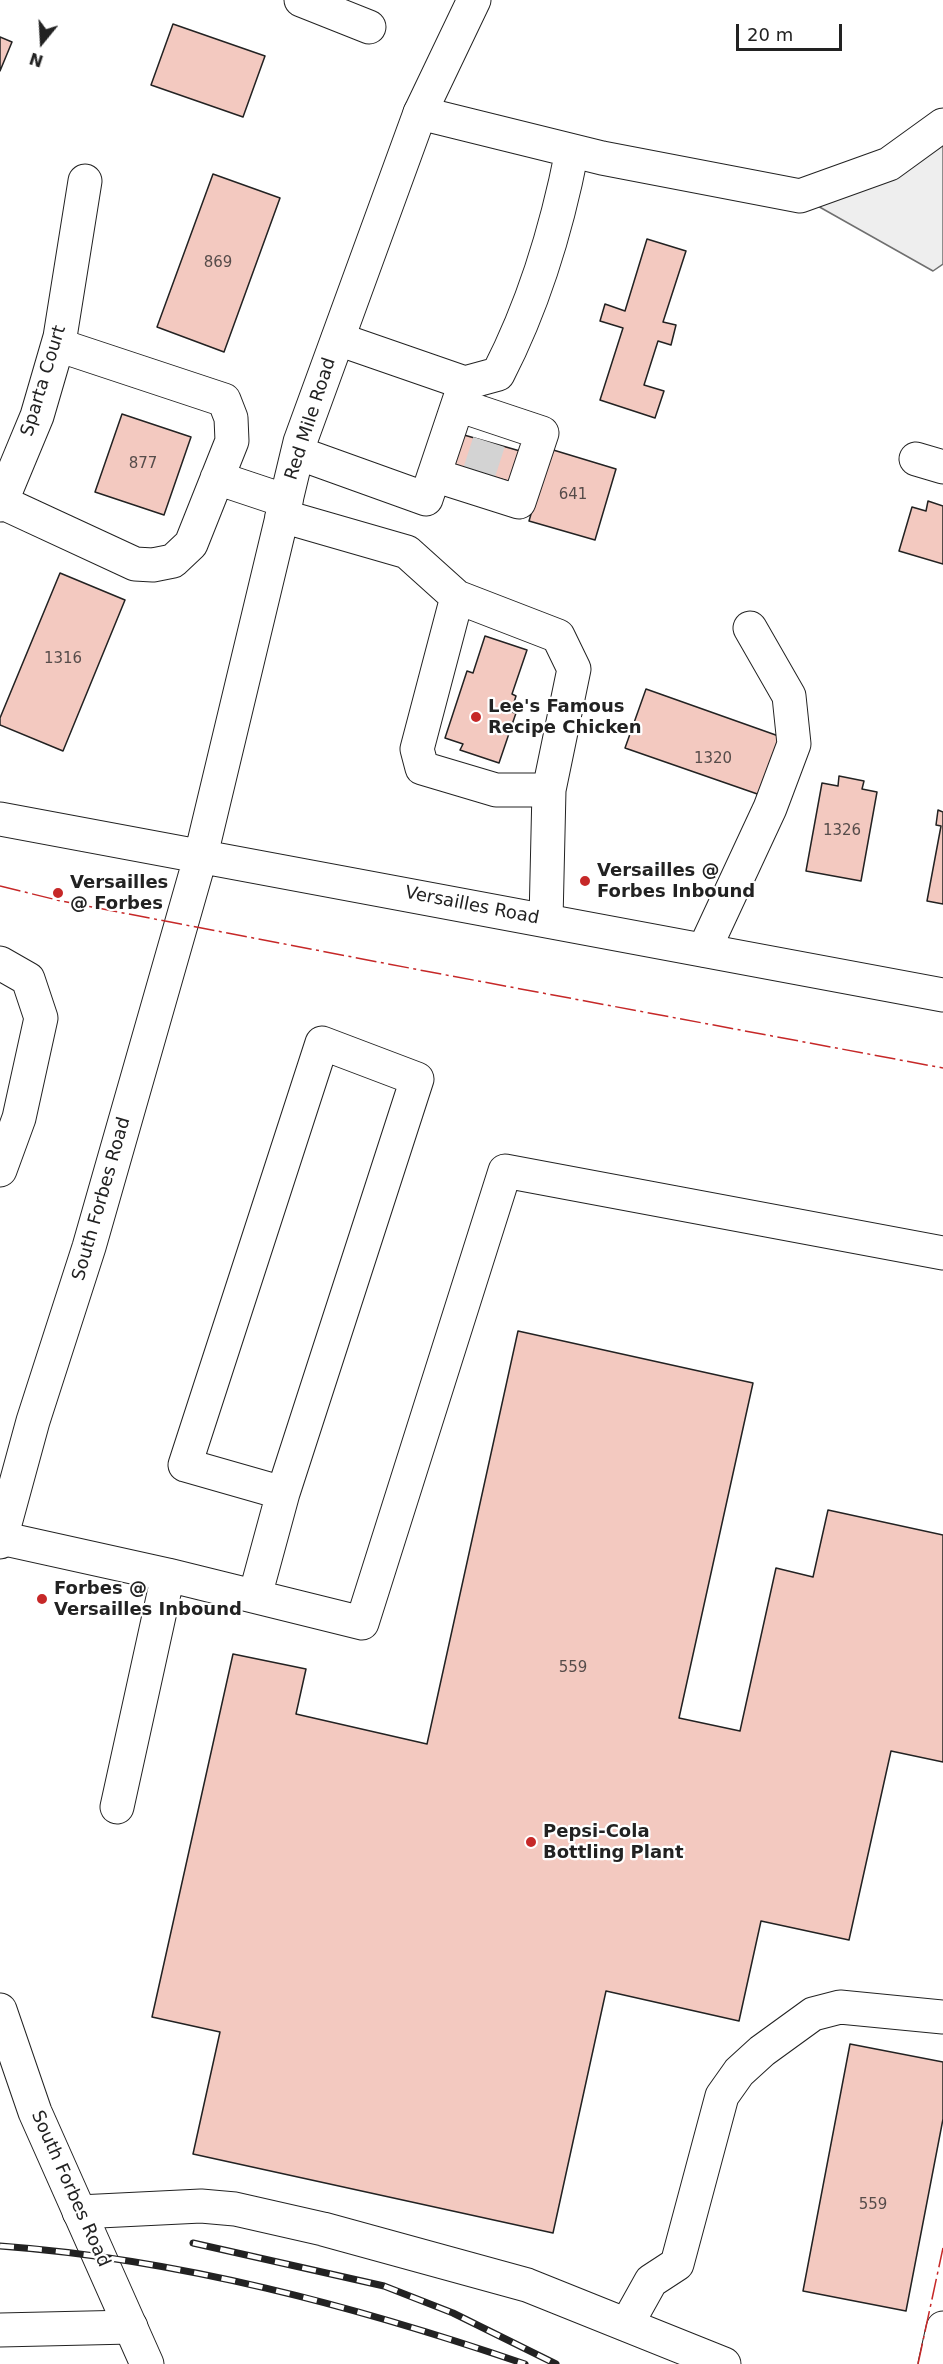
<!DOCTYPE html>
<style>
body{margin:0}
#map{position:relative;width:943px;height:2364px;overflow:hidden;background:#fff;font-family:"DejaVu Sans",sans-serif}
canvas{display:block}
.north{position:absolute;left:12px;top:12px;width:60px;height:60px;-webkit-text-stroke:4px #fff;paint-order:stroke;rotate:198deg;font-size:16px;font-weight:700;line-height:24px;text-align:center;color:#222}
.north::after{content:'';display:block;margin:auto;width:21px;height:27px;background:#222;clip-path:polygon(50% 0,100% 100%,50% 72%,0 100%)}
.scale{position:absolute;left:736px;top:24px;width:106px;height:27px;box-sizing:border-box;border:3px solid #222;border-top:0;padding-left:8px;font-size:18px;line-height:21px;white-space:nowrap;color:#222;-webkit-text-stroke:4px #fff;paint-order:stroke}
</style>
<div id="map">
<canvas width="943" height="2364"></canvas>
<div class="north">N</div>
<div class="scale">20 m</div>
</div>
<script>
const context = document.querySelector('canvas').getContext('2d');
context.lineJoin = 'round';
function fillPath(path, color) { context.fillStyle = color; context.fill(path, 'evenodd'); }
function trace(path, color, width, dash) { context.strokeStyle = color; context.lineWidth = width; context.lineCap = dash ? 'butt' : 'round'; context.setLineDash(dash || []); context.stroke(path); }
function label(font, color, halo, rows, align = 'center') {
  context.font = font + ' "DejaVu Sans",sans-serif'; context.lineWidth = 4.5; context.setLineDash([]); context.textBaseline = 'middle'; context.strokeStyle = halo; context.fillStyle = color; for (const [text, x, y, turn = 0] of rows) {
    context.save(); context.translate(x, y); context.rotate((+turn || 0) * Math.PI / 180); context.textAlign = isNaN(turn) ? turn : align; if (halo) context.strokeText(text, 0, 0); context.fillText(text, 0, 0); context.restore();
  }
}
const green = new Path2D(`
 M 943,125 L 943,264 L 933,271 L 800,196 Z`);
const building = new Path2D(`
 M 173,24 L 265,56 L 243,117 L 151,85 Z
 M 0,37 L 12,42 L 0,71 Z
 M 213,174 L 280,198 L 224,352 L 157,327 Z
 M 647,239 L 686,251 L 663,322 L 676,325 L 671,345 L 658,341 L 644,385 L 664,391 L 655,418 L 600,400 L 623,328 L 600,321 L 605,304 L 625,311 Z
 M 122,414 L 191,437 L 164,515 L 95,492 Z
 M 457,433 L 520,451 L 511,482 L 449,464 Z
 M 550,449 L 616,469 L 595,540 L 529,521 Z
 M 928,501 L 943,506 L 943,564 L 899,551 L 912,507 L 926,511 Z
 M 60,573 L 125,600 L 63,751 L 0,725 L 0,718 Z
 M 485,636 L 527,650 L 512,694 L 516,696 L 511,712 L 516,713 L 499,763 L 460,750 L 463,744 L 445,738 L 467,671 L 473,673 Z
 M 646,689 L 787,739 L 766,797 L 625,748 Z
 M 839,776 L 864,781 L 862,789 L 877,792 L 861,881 L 806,871 L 822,783 L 838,786 Z
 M 938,810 L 943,812 L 943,904 L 927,901 L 941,826 L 936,825 Z
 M 518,1331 L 753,1383 L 679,1718 L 740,1731 L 776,1568 L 813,1577 L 828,1510 L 943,1535 L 943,1762 L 891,1751 L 849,1940 L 761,1921 L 739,2021 L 606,1991 L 553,2233 L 193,2154 L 220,2032 L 152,2017 L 233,1654 L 306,1669 L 296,1714 L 427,1744 Z
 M 850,2044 L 943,2062 L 943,2119 L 906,2311 L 803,2291 Z`);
const minorTunnel = new Path2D(`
 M 479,473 L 489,442`);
const minor = new Path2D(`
 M 301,0 L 369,27
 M 420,113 L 602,158 L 800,196 L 889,164 L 943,125
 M 338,339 L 465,383 L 498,374 C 534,304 557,228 572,151
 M 298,453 L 426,499 L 465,383
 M 916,459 L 943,467
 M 434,475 L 519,502 L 542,433 L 458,405
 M 217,478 L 286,501
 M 1,502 L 135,564 L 153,565 L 173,561 L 191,544 L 232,441 L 231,418 L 224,400 L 58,345
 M 0,505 L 37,416 L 60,337 L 85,181
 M 282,516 L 407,552 L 457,597 L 558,636 L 574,669 L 549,790 L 546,920
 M 457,597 L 417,749 L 422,768 L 496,790 L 549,790
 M 704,950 L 770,808 L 794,744 L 789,696 L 750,628
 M 0,963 L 28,979 L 41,1018 L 19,1118 L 0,1170
 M 1,1538 L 168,1575 L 117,1807
 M 168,1575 L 362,1623 L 505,1171 L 943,1253
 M 255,1596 L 283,1493 L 417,1079 L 322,1043 L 185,1465 L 283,1493
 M 79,2212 L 201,2206 L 235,2209 L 323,2229 L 527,2285 L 724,2364
 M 627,2324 L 651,2281 L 677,2264 L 722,2096 L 739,2072 L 762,2051 L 813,2014 L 840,2007 L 943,2017
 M 0,2330 L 131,2327
 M 935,2364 L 943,2328`);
const major = new Path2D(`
 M 0,819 L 943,995
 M 0,1542 L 33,1421 L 89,1247 L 201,855 L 300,442 L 420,113 L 474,0
 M 0,2010 L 35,2112 L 147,2364`);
const rail = new Path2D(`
 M 193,2243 L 384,2286 L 453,2313 L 556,2364
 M 0,2246 C 179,2259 355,2306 525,2364`);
const power = new Path2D(`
 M 0,886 L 61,901 L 425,971 L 943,1068
 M 918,2364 L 943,2248`);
const markers = [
 [476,717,6,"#c62828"],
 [585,881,6,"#c62828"],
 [58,893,6,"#c62828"],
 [42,1599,6,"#c62828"],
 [531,1842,6,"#c62828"]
];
const numberNames = [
 ["869",218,263],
 ["877",143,464],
 ["641",573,495],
 ["1316",63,659],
 ["1320",713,759],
 ["1326",842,831],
 ["559",573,1668],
 ["559",873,2205]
];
const streetNames = [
 ["Sparta Court",44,381,-73],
 ["Red Mile Road",311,419,-72],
 ["Versailles Road",472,906,11],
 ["South Forbes Road",102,1199,-74],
 ["South Forbes Road",70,2189,66]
];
const poiNames = [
 ["Lee's Famous",488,707],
 ["Recipe Chicken",488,728],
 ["Versailles @",597,871],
 ["Forbes Inbound",597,892],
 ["Versailles",70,883],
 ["@ Forbes",70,904],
 ["Forbes @",54,1589],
 ["Versailles Inbound",54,1610],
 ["Pepsi-Cola",543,1832],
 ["Bottling Plant",543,1853]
];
fillPath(green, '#eee');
trace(green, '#6f6f6f', 1.5);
fillPath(building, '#f3c9c0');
trace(building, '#222', 1.5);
trace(minorTunnel, '#d3d3d3', 33, [33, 16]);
trace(minor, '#222', 35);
trace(major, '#222', 35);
trace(minor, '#fff', 33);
trace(major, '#fff', 33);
trace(rail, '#222', 7);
trace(rail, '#fff', 4.5, [14]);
trace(power, '#c62828', 1.5, [21, 4.5, 3, 4.5]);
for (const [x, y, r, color] of markers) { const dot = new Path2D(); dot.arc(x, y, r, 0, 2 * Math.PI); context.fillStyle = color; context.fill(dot); trace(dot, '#fff', 2); }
label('15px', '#564c4a', null, numberNames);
label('18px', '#222', '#fff', streetNames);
label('bold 18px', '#222', '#fff', poiNames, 'left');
</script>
